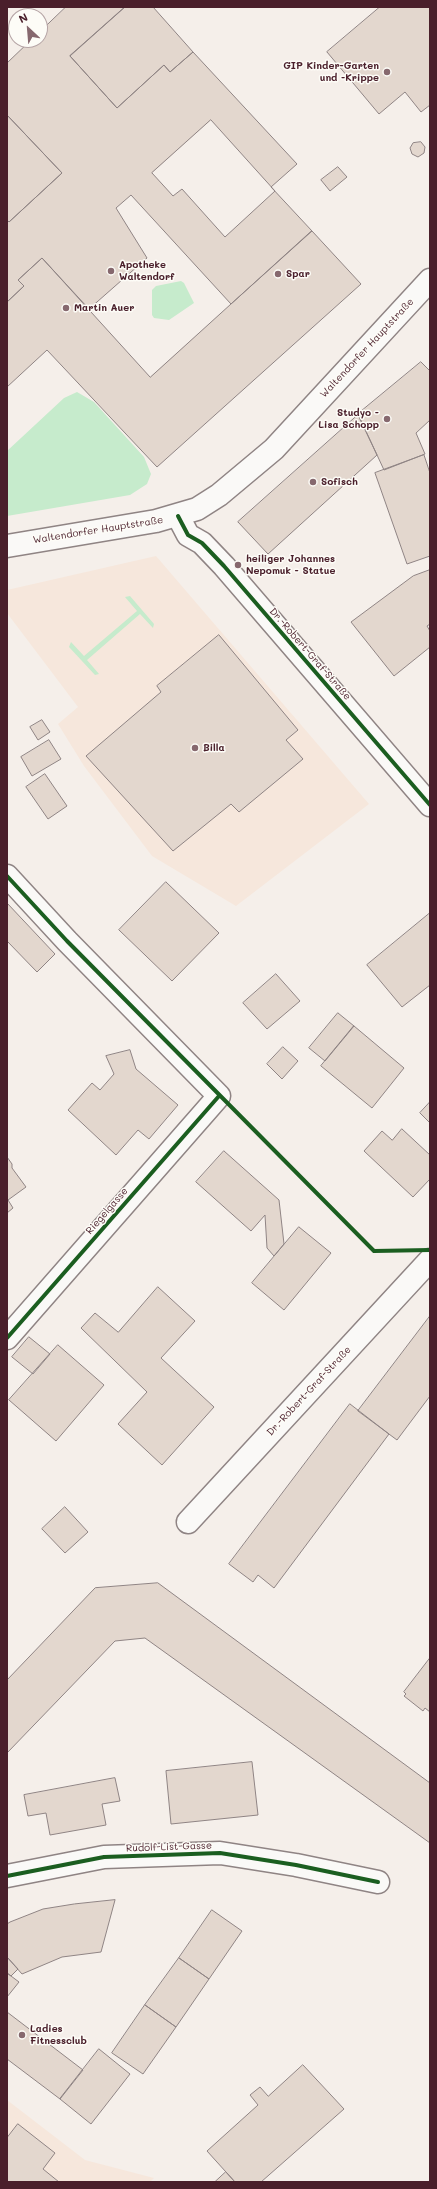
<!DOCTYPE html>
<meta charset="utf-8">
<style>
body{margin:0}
#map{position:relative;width:437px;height:2189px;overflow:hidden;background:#f5efea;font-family:Mali,sans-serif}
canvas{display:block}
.frame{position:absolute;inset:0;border:8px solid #4a1f2b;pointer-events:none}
.north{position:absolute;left:8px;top:8px;width:40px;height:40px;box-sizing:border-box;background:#fdfcf7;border:1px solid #b5a4a5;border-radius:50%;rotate:334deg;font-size:11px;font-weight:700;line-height:16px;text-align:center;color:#4a1f2b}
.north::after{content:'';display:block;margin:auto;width:14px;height:18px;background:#86686e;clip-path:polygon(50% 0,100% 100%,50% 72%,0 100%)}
</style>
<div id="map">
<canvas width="437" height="2189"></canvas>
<div class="frame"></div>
<div class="north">N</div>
</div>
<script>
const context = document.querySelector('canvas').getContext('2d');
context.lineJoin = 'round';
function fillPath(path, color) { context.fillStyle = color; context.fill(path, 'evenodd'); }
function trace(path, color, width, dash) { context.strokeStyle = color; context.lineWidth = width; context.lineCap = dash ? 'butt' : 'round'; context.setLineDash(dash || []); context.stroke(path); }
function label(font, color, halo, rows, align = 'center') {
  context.font = font + ' Mali,sans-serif'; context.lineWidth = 3; context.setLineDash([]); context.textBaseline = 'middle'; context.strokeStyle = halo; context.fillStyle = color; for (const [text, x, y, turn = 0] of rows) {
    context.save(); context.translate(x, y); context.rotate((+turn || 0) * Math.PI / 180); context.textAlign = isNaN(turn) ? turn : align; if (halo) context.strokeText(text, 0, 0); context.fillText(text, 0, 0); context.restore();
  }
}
const built = new Path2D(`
 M 156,556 L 369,804 L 236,906 L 152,856 L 84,766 L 58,724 L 78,707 L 7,613 L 7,590 Z
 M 7,2100 L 85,2160 L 154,2178 L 150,2182 L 7,2182 Z`);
const green = new Path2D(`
 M 181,281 L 184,283 L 194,303 L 169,320 L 154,318 L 152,315 L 152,290 L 156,286 Z
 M 77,392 L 94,402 L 144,457 L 151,474 L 147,484 L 130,495 L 7,516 L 7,451 L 64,398 Z
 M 130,596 L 154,624 L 153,628 L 140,614 L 87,660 L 99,674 L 95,675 L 69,647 L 71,642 L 84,656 L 137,611 L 125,597 Z`);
const building = new Path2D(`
 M 66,7 L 125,7 L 70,56 L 117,108 L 164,65 L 170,72 L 193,52 L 297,164 L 271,187 L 312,231 L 231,304 L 131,195 L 116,208 L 147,258 L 89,309 L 42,258 L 18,280 L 24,286 L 7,302 L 7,220 L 9,222 L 62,173 L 7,115 L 7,63 L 31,40 L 40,40 L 40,32 Z
 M 125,7 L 153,7 L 193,52 L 170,72 L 164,65 L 117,108 L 70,56 Z
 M 380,7 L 430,7 L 430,105 L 421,112 L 405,92 L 379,114 L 327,52 Z
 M 7,115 L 62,173 L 9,222 L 7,220 Z
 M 211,120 L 275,191 L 225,237 L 182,189 L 173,196 L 152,173 Z
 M 421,142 L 425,147 L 424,153 L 418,157 L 412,154 L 410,148 L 413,143 Z
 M 338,167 L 347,177 L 330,191 L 321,180 Z
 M 312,231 L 361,284 L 157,467 L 47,350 L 7,387 L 7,302 L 24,286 L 18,280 L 42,258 L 150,377 Z
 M 421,362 L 430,371 L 430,420 L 416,433 L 425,454 L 384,470 L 358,414 Z
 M 358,415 L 377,455 L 268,554 L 238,522 Z
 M 424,455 L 430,473 L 430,556 L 407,564 L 375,473 Z
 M 430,570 L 430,624 L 427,626 L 430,631 L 430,647 L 394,676 L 351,622 L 413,576 Z
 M 219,635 L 298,730 L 286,740 L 303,759 L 239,812 L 231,804 L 173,851 L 86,756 L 161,692 L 157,686 Z
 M 42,720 L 50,732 L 38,740 L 30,727 Z
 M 49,740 L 61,759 L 32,776 L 21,757 Z
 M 45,774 L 67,806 L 48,819 L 26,787 Z
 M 166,882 L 219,933 L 172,981 L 119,930 Z
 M 7,903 L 55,954 L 37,972 L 7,941 Z
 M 430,913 L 430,985 L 402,1007 L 367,965 Z
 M 276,974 L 300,1001 L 267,1029 L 243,1003 Z
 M 338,1013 L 354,1026 L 325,1061 L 309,1048 Z
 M 354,1026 L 404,1068 L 372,1108 L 321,1066 Z
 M 283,1047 L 298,1061 L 282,1079 L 267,1064 Z
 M 130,1050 L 136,1069 L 178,1105 L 149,1139 L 138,1130 L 116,1155 L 68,1110 L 92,1083 L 100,1090 L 114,1074 L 106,1056 Z
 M 430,1102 L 430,1123 L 420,1113 Z
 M 402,1129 L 430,1155 L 430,1179 L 413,1197 L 364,1151 L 382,1131 L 392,1140 Z
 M 224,1151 L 279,1200 L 284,1244 L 274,1256 L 267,1248 L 265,1215 L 251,1231 L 196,1182 Z
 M 7,1157 L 12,1164 L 12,1168 L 26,1187 L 8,1200 L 13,1208 L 7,1213 Z
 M 299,1227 L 331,1253 L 284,1310 L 252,1283 Z
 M 158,1287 L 195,1321 L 161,1358 L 214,1407 L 162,1465 L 118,1424 L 147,1392 L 81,1328 L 95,1313 L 118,1332 Z
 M 430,1316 L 430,1396 L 397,1440 L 358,1411 Z
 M 29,1337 L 50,1354 L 33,1374 L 12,1357 Z
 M 58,1345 L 104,1385 L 56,1441 L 9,1400 Z
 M 350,1404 L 389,1434 L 274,1588 L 258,1575 L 253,1582 L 229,1564 Z
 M 65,1507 L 88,1532 L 65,1553 L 42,1529 Z
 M 158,1583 L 430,1783 L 430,1843 L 145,1638 L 115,1641 L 7,1753 L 7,1680 L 95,1588 Z
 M 430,1658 L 430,1712 L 425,1708 L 423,1711 L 404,1696 L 406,1694 L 404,1692 Z
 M 252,1762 L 258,1815 L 171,1824 L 166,1771 Z
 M 115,1778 L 120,1801 L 102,1804 L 106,1825 L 50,1835 L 46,1813 L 28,1816 L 24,1795 Z
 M 115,1900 L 101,1952 L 62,1957 L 22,1974 L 7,1957 L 7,1924 L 10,1922 L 43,1909 L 74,1904 Z
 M 212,1910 L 242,1931 L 209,1979 L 179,1958 Z
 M 7,1957 L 18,1969 L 11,1976 L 7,1973 Z
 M 179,1958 L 209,1979 L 176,2027 L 145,2005 Z
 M 7,1973 L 19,1982 L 7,1997 Z
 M 145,2005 L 176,2027 L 143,2074 L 112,2053 Z
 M 7,2012 L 83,2070 L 60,2099 L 7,2059 Z
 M 99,2049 L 130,2074 L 91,2124 L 60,2099 Z
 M 303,2065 L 344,2109 L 261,2182 L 235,2182 L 207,2151 L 258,2105 L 250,2095 L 260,2087 L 268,2096 Z
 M 18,2124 L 55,2153 L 43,2169 L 59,2182 L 7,2182 L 7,2138 Z
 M 226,2172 L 235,2182 L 215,2182 Z`);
const street = new Path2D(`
 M 178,516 L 188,535 L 202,543 L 224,566 L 430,805
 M 7,876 L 67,941 L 219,1096 L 7,1338
 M 188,1522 L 430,1260
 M 7,1876 L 104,1857 L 220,1853 L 296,1865 L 378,1882`);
const secondary = new Path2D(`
 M 7,546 L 156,521 L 197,509 L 219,495 L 274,449 L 430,280`);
const cycleway = new Path2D(`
 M 178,516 L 188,535 L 202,543 L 224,566 L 430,805
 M 7,876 L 67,941 L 374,1251 L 430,1250
 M 7,1338 L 219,1096
 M 7,1876 L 104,1857 L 220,1853 L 296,1865 L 378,1882`);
const markers = [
 [387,72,4,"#86686e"],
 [111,271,4,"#86686e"],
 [278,274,4,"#86686e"],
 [66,308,4,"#86686e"],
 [387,419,4,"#86686e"],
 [313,482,4,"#86686e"],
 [238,565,4,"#86686e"],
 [195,748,4,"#86686e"],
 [22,2035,4,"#86686e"]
];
const poiNames = [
 ["GIP Kinder-Garten",379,66,"right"],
 ["und -Krippe",379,78,"right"],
 ["Apotheke",119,265],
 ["Waltendorf",119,277],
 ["Spar",286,274],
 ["Martin Auer",74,308],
 ["Studyo -",379,413,"right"],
 ["Lisa Schopp",379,425,"right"],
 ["Sofisch",321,482],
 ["heiliger Johannes",246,559],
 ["Nepomuk - Statue",246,571],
 ["Billa",203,748],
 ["Ladies",30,2029],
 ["Fitnessclub",30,2041]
];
const streetNames = [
 ["Waltendorfer Hauptstraße",367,348,-47],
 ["Waltendorfer Hauptstraße",98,530,-9],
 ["Dr.-Robert-Graf-Straße",310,654,49],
 ["Riegelgasse",107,1211,-49],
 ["Dr.-Robert-Graf-Straße",309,1391,-47],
 ["Rudolf-List-Gasse",169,1847,-2]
];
fillPath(built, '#f6e7dc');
fillPath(green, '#c6ebcc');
fillPath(building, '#e3d7ce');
trace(building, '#8f8484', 1);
trace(street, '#8f8484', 25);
trace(secondary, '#8f8484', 25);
trace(street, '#faf9f7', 22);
trace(secondary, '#faf9f7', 22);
trace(cycleway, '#1b5e20', 4);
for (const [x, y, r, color] of markers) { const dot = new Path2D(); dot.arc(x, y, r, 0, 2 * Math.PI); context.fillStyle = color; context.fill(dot); trace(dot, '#fdfcf7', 1.5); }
label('bold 10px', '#4a1f2b', '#fdfcf7', poiNames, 'left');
label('10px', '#4a1f2b', '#fdfcf7', streetNames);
</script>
